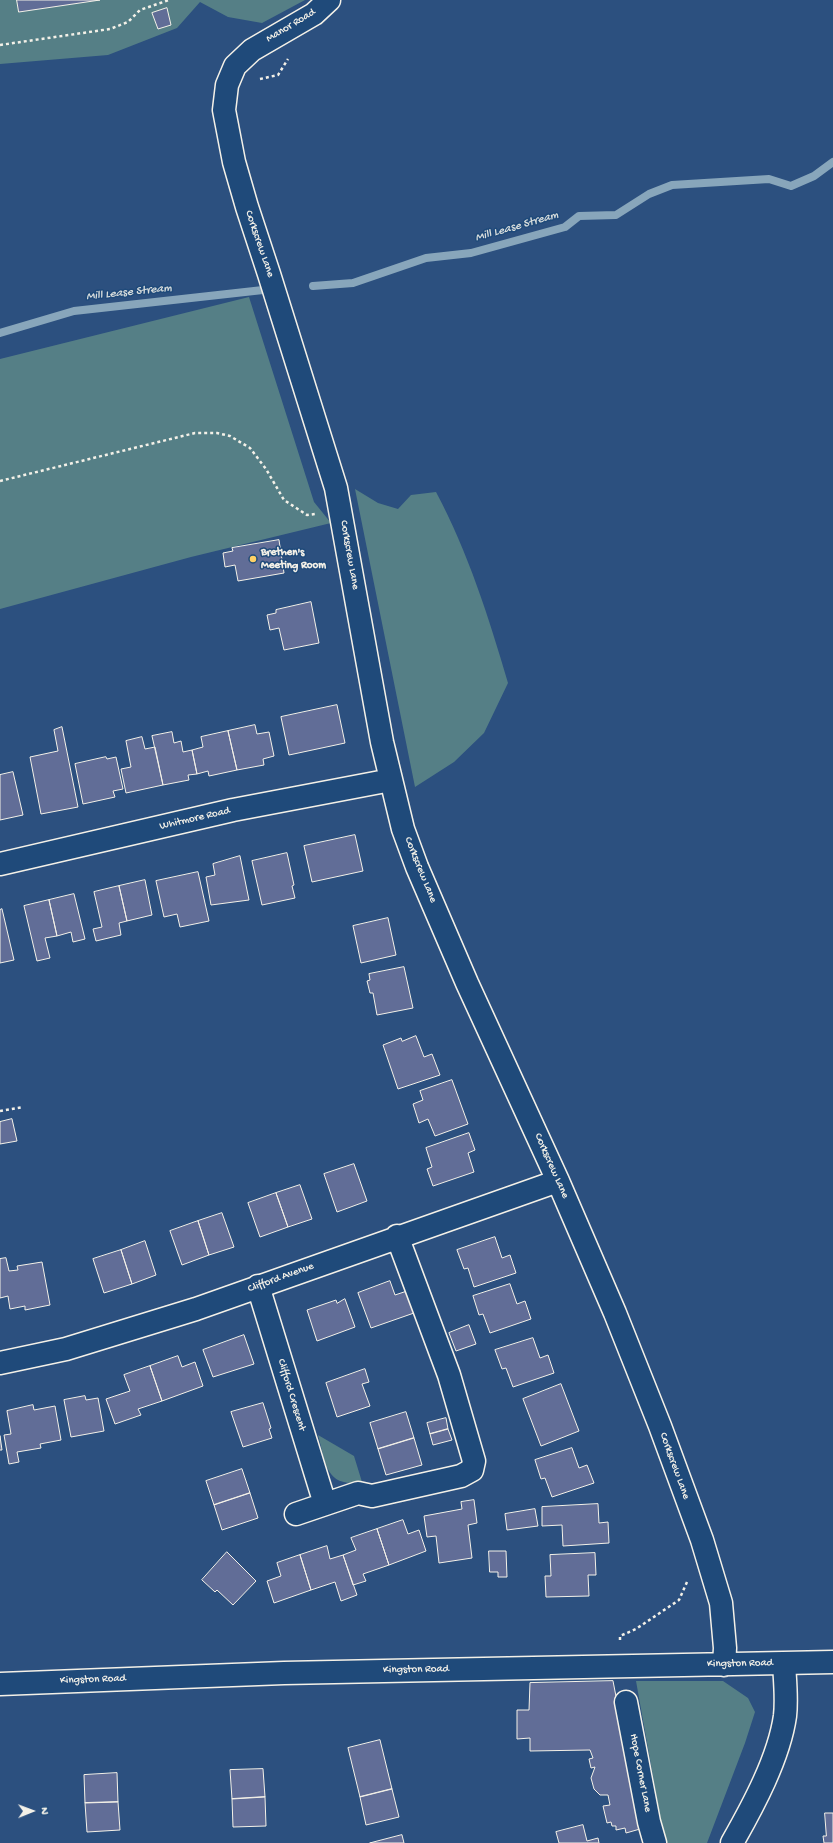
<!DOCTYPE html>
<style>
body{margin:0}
#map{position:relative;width:833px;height:1843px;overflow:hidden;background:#2c507f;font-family:"Gochi Hand",sans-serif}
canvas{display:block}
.north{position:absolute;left:12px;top:1791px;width:40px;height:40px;-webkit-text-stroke:3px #1f4a7a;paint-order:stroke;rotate:89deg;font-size:11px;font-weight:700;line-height:16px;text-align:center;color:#f4f1e8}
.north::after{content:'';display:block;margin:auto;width:14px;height:18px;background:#f4f1e8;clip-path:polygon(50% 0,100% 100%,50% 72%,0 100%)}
</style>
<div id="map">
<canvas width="833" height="1843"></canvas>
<div class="north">N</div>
</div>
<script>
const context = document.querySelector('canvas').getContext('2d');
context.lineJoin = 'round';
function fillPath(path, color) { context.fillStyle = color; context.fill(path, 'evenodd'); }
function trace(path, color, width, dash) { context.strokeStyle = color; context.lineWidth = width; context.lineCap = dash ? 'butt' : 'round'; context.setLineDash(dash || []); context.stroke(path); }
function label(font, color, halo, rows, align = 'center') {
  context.font = font + ' "Gochi Hand",sans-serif'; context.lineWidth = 3; context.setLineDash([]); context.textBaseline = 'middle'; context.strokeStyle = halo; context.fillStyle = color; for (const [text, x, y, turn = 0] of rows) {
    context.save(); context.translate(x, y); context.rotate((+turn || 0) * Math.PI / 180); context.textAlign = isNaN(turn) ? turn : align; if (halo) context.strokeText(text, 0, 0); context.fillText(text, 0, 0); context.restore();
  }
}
const green = new Path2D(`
 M 0,0 L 305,0 L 262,23 L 228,17 L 200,2 L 177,28 L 108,55 L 0,64 Z
 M 249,297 L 314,502 L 331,523 L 191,557 L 0,609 L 0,359 Z
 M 355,489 L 378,503 L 398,509 L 411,495 L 436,492 C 468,552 489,618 508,683 L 484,733 L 454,762 L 415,787 Z
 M 318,1435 L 354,1456 L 362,1482 C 325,1488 326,1463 318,1435 Z
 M 636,1681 L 723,1681 L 748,1698 L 755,1712 L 745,1743 L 707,1843 L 665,1843 Z`);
const stream = new Path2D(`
 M 313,286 L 353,283 L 426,258 L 471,253 L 565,227 L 579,216 L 616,215 L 649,194 L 672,185 L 769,179 L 791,186 L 814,176 L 833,162
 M 0,333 L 74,311 L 263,290`);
const building = new Path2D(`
 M 17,0 L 100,0 L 19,12 Z
 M 167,8 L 171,25 L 158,29 L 152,13 Z
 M 279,540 L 284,573 L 238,581 L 235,565 L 225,567 L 223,553 L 233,551 L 232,548 Z
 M 311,602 L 319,643 L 284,650 L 279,628 L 270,630 L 267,615 L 276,613 L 276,610 Z
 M 337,705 L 345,743 L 289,755 L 281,717 Z
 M 255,725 L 257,734 L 269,732 L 274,756 L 263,759 L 264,765 L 237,770 L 228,731 Z
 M 62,727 L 78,807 L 41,814 L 30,757 L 58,751 L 54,730 Z
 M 228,731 L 237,770 L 209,776 L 208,771 L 197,774 L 192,750 L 203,747 L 201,737 Z
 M 172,732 L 174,743 L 181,741 L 183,752 L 192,750 L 197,774 L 188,775 L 189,780 L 163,785 L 152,736 Z
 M 142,737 L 145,749 L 155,747 L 163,785 L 126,793 L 121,769 L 131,767 L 126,741 Z
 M 106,757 L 107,759 L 116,757 L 123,789 L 113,791 L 115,797 L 83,804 L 75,764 Z
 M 13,772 L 23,815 L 0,820 L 0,775 Z
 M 355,835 L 363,871 L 312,882 L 304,846 Z
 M 287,853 L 294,885 L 292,886 L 295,898 L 262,905 L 252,861 Z
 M 240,856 L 249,900 L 211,905 L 206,877 L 215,875 L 213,864 Z
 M 198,872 L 209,921 L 180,927 L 177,914 L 164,917 L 156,881 Z
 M 145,880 L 152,915 L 127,921 L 119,886 Z
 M 119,886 L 127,921 L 119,923 L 121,935 L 96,941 L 93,929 L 102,927 L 94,892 Z
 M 74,894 L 85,939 L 73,942 L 71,932 L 57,936 L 49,900 Z
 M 49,900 L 57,936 L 45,938 L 50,958 L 37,961 L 24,906 Z
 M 2,909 L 14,960 L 0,963 L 0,910 Z
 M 388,918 L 396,955 L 361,963 L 353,926 Z
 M 404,967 L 413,1008 L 377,1015 L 373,993 L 370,993 L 367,981 L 370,980 L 369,974 Z
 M 416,1036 L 424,1057 L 432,1054 L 440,1075 L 398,1089 L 383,1045 L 401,1038 L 402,1041 Z
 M 452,1080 L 468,1124 L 435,1136 L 428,1119 L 419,1123 L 413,1104 L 423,1100 L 420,1091 Z
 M 12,1119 L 17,1141 L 0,1144 L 0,1122 Z
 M 469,1133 L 475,1150 L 468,1153 L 474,1172 L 433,1186 L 427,1169 L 432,1167 L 426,1148 Z
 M 354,1164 L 367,1201 L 337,1212 L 324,1174 Z
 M 300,1185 L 312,1219 L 288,1227 L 276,1193 Z
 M 276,1193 L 288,1227 L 260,1237 L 248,1203 Z
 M 222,1213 L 234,1247 L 209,1255 L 198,1221 Z
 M 198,1221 L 209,1255 L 182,1265 L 170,1231 Z
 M 495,1237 L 502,1258 L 510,1255 L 516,1273 L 474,1287 L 468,1268 L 464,1269 L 457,1250 Z
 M 145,1241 L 156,1275 L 132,1284 L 121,1250 Z
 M 121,1250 L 132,1284 L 104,1293 L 93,1259 Z
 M 6,1258 L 9,1271 L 18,1270 L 17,1266 L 42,1262 L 50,1305 L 25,1310 L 25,1306 L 10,1309 L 8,1296 L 0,1298 L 0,1259 Z
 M 390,1281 L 395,1295 L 407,1291 L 414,1313 L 371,1328 L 358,1293 Z
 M 510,1284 L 517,1304 L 525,1301 L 531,1319 L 490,1333 L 483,1314 L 479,1315 L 473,1296 Z
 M 345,1299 L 355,1327 L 317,1341 L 307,1310 L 336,1300 L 337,1303 Z
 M 469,1325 L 476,1344 L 456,1351 L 449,1333 Z
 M 244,1335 L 254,1364 L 213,1377 L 203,1350 Z
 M 533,1338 L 540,1358 L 548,1355 L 554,1373 L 513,1387 L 506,1368 L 502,1369 L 495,1350 Z
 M 178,1356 L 182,1367 L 195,1362 L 203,1386 L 162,1401 L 150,1366 Z
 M 150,1366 L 162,1401 L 138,1409 L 141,1415 L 115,1424 L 106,1399 L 130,1391 L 124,1375 Z
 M 365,1369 L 369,1382 L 362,1384 L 370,1406 L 337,1417 L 326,1383 Z
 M 561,1384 L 579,1431 L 541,1446 L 523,1399 Z
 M 85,1396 L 86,1400 L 98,1398 L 104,1431 L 71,1437 L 64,1400 Z
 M 263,1403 L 271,1428 L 269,1429 L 272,1438 L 243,1447 L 231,1412 Z
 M 33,1405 L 34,1410 L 55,1406 L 61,1440 L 40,1444 L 41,1448 L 17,1452 L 19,1462 L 9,1464 L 4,1435 L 11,1434 L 7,1411 Z
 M 406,1412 L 414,1438 L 378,1449 L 370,1423 Z
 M 446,1418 L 448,1429 L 430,1434 L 427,1423 Z
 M 448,1429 L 452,1440 L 433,1445 L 430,1434 Z
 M 0,1436 L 2,1450 L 0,1450 Z
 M 414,1438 L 422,1465 L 386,1475 L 378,1449 Z
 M 572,1448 L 579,1468 L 587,1465 L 594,1483 L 552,1497 L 545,1478 L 541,1479 L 535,1460 Z
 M 242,1469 L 250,1493 L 214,1505 L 206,1481 Z
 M 250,1493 L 258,1518 L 222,1530 L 214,1505 Z
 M 474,1500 L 477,1523 L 468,1525 L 472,1558 L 439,1563 L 436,1536 L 427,1537 L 424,1516 L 462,1509 L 461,1502 Z
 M 598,1504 L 599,1523 L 608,1522 L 609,1543 L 563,1546 L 562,1525 L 542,1526 L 542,1507 Z
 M 535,1509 L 538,1526 L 507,1530 L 505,1514 Z
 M 403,1520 L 408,1534 L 419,1530 L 426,1551 L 389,1565 L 377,1529 Z
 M 377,1529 L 389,1565 L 363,1574 L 366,1581 L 353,1585 L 343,1555 L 356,1550 L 351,1538 Z
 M 327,1546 L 330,1559 L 343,1555 L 357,1595 L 341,1601 L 335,1582 L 311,1590 L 300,1555 Z
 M 489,1551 L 506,1551 L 507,1577 L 498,1577 L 498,1572 L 490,1572 Z
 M 227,1552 L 256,1581 L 233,1605 L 217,1590 L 215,1592 L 202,1580 Z
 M 595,1553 L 596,1575 L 588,1575 L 589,1596 L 546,1597 L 545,1576 L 551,1576 L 550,1555 Z
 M 300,1555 L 311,1590 L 274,1603 L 267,1581 L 281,1576 L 277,1563 Z
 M 613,1681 L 636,1799 L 633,1799 L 640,1829 L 626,1833 L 625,1828 L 616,1830 L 616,1826 L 612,1826 L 611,1822 L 607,1823 L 603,1806 L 610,1805 L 608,1795 L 600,1795 L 594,1789 L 591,1778 L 595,1767 L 591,1768 L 589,1759 L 593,1758 L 590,1750 L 530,1751 L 530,1738 L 517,1739 L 517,1710 L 529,1710 L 530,1683 Z
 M 380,1740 L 392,1789 L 360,1797 L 348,1748 Z
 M 263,1769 L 265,1797 L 232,1799 L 230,1770 Z
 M 117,1773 L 118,1802 L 85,1803 L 84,1775 Z
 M 392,1789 L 399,1817 L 366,1825 L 360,1797 Z
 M 265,1797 L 266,1826 L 233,1827 L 232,1799 Z
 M 118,1802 L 120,1830 L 87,1832 L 85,1803 Z
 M 825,1813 L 833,1813 L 833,1843 L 824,1843 L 823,1836 L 826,1836 Z
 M 583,1825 L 587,1841 L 598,1838 L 599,1843 L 559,1843 L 556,1832 Z
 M 402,1835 L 404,1843 L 370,1843 Z`);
const path = new Path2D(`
 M 0,45 L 110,29 L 128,22 L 140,10 L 169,0
 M 260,79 L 278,75 L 288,59
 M 0,481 L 195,433 L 217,433 L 230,436 L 250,448 L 266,469 L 284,500 L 307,515 L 315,514
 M 0,1111 L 23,1107
 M 620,1640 L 620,1636 L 636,1629 L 679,1600 L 687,1582`);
const minor = new Path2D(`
 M 329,0 L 314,14 L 252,50 L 235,66 L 227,85 L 224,110 L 234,162 L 247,207 L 269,274 L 336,488 L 382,742 L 403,829 L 417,867 L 467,983 L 558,1181 L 615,1313 L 660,1426 L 702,1540 L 721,1603 L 725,1648 L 724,1665
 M 0,864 L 233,810 L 391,780
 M 258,1286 L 325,1504
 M 0,1363 L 66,1349 L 196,1309 L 558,1181
 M 296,1514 L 358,1493 L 372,1496 L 461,1476 L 472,1470 L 474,1461 L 449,1375 L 397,1236
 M 0,1684 L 284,1673 L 833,1662
 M 626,1702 L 649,1822 L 655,1843
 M 732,1843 C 753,1806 779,1758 785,1716 C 787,1699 785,1681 784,1664`);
const markers = [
 [253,559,4,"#ffd166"]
];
const streetNames = [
 ["Manor Road",291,26,-31],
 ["Corkscrew Lane",259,244,71],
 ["Corkscrew Lane",349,555,80],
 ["Whitmore Road",195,819,-13],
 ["Corkscrew Lane",420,870,68],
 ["Corkscrew Lane",551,1166,66],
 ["Clifford Avenue",281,1278,-20],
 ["Clifford Crescent",291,1395,73],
 ["Corkscrew Lane",674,1466,70],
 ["Kingston Road",740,1664,-1],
 ["Kingston Road",416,1670,-1],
 ["Kingston Road",93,1680,-2],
 ["Hope Corner Lane",640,1773,79]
];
const poiNames = [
 ["Brethen's",261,553],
 ["Meeting Room",261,566]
];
const waterNames = [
 ["Mill Lease Stream",517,227,-16],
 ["Mill Lease Stream",129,293,-6]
];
fillPath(green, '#557f86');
trace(stream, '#88a6bb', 8);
fillPath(building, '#616d97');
trace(building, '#f4f1e8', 1);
trace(minor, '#f4f1e8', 25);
trace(path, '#f4f1e8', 2.5, [3, 3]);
trace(minor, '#1f4a7a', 22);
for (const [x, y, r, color] of markers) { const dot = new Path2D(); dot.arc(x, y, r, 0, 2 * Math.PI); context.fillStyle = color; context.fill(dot); trace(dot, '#1f4a7a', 1.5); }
label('11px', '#f4f1e8', '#1f4a7a', streetNames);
label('bold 11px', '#f4f1e8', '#1f4a7a', poiNames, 'left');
label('italic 12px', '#d9dedd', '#1f4a7a', waterNames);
</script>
